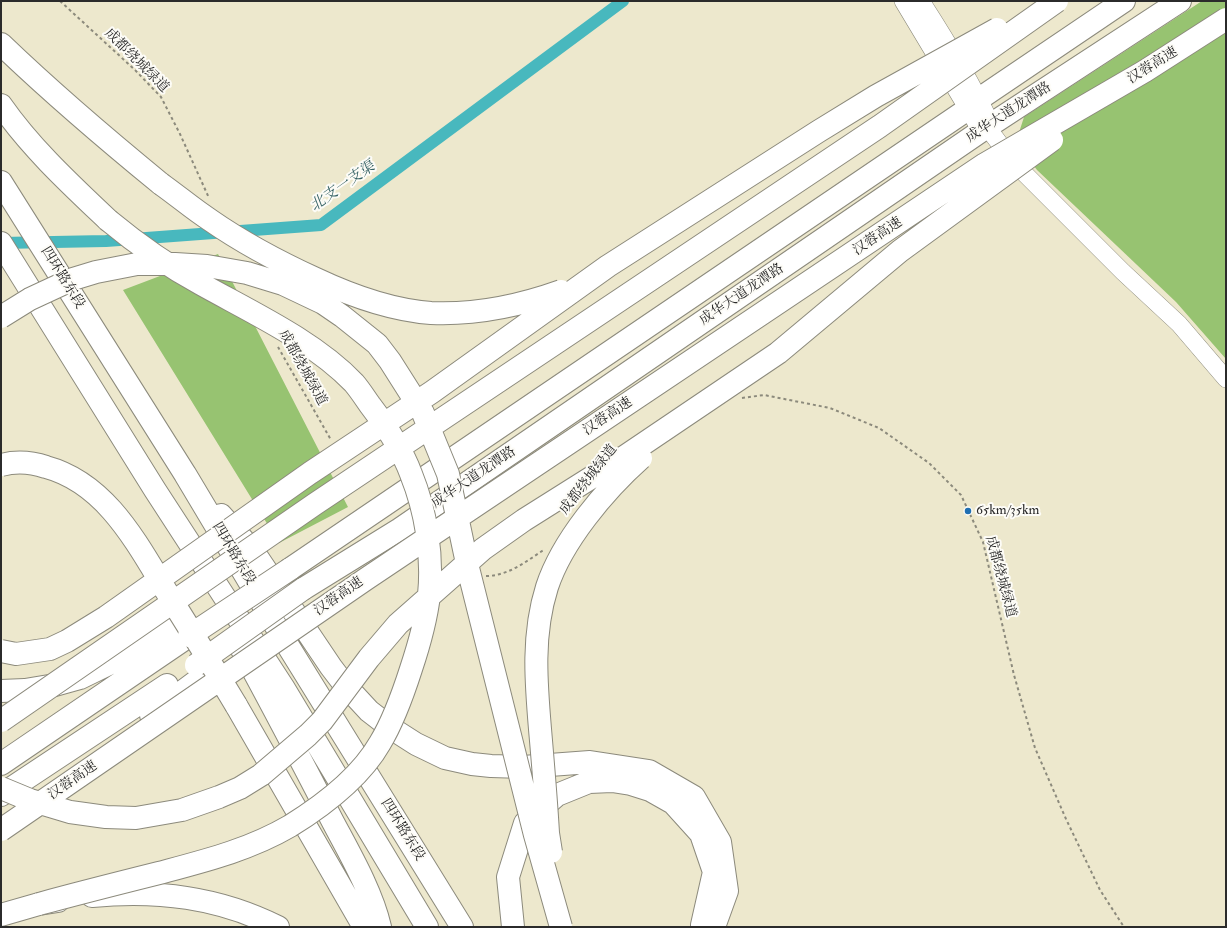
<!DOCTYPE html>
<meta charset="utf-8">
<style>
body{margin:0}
#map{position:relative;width:1227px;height:928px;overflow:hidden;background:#ede8cd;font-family:"IM FELL Double Pica",serif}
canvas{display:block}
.frame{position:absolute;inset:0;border:2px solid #2b2b2b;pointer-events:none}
</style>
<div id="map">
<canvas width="1227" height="928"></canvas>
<div class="frame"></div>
</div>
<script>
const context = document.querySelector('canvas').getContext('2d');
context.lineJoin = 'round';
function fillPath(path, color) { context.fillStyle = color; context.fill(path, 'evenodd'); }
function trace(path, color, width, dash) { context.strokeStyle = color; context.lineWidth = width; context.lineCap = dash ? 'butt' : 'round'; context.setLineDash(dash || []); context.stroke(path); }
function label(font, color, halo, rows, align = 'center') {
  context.font = font + ' "IM FELL Double Pica","Noto Serif SC",serif'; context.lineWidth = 4; context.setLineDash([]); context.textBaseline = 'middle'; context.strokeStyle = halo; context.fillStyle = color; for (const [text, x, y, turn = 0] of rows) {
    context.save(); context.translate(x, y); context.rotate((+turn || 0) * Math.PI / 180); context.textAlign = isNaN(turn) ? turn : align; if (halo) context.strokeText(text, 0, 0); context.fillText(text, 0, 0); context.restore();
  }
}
const green = new Path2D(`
 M 1202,1 L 1226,1 L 1226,359 L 1176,302 L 1037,170 L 1016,142 L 1024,117 Z
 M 218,254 L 348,507 L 279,543 L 123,290 Z`);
const canal = new Path2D(`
 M 1,243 L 106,241 L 321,225 L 623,1`);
const path = new Path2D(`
 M 60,1 L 135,70 L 161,97 L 180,134 L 209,198
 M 278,347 L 331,440
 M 742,398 L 764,395 L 830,408 L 879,428 L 929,463 L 961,495 L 983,542 L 1014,675 L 1035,748 L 1066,819 L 1100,890 L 1124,927
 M 486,576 C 508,576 527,561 545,549`);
const minor = new Path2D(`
 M 903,1 L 981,131
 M 921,1 C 947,41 971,81 991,124
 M 987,127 L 1015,164 L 1123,272 L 1179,324 L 1226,379`);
const major = new Path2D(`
 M 290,569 L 968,109 L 979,99 L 1124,1
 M 303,589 L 400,529 L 981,131 L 1180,1
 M 1,691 L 25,690 L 55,685 L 80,678 L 131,653 L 181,624
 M 151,715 L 198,680
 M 1,764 L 189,636
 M 1,795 L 167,685`);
const highway = new Path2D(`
 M 1,44 C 52,93 106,139 161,184
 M 1,105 C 31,148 70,184 108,220
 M 1,182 L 185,474 L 277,628 L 462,927
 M 1,243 L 155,490 L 283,687 L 427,927
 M 221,515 L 253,551 L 331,667 L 344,684 L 369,711 L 391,728 L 416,744 L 445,758 L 472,764 L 491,766 L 523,767 L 590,762 L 649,771 L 694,797 L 720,842 L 727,891 L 714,927
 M 239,644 C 271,703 302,762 333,822 C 350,854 372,892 380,927
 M 236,705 L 364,927
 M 92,896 C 158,890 218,897 278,927
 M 1,915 L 39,904 L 58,901
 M 513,927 L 508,877 L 525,823 L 557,795 L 589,782 L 612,781 L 631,784 L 650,790 L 673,803 L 701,834 L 714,872 L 702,925`);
const majorBridge = new Path2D(`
 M 189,636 L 290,569
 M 196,665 L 303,589`);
const highwayBridge = new Path2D(`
 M 161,184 C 178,196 193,209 210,220 C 243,243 279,262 316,279 C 352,296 390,310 431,313 C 476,315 519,306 561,291
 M 1,317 L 30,299 L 73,279 L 96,272 L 137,264 L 175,264 L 207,266 L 247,273 L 283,284 L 323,303 L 342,316 L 377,344 L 390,361 L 423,413 L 448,474 L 468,568 L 535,835 L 561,927
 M 1,465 C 16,461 31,462 46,467 C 109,484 139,548 171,599 C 193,634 215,670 236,705
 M 1,651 L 16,654 L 50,649 L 67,641 L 106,617 L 310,473 L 432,392 L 608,266 L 819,131 L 876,96 L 997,29
 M 1,721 L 315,504 L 880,126 L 1057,1
 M 1,788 L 30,800 L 70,812 L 106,817 L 136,818 L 182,810 L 219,797 L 240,788 L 261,775 L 308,735 L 322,721 L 369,658 L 398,624 L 483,549 L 524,520 L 624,457 L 778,353 L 900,251 L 1052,140
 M 1,830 L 366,579 L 985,164 L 1145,71 L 1226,19
 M 551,852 L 548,833 C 546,798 543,764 540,729 C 536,682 532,634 547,587 C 562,541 605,490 641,458
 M 39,904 C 79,893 119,883 159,873 C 204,861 249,850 290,826 C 324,805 360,778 380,743 C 394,720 403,694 411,669 C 419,645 426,621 429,595 C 433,555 426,511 411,474 C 402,449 386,426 370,405 C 365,398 360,390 354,383 C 314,341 251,312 201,284 C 168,266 137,244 108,220`);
const markers = [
 [968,511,4,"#1f6fb2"]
];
const streetNames = [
 ["成都绕城绿道",136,61,45],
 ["汉蓉高速",1153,66,-32],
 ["成华大道龙潭路",1009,113,-33],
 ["汉蓉高速",878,237,-34],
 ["四环路东段",62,278,58],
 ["成华大道龙潭路",742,295,-34],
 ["成都绕城绿道",302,368,61],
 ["汉蓉高速",608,417,-34],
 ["成华大道龙潭路",474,478,-34],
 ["成都绕城绿道",589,480,-52],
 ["四环路东段",233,554,59],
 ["成都绕城绿道",1000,577,75],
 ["汉蓉高速",339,597,-35],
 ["汉蓉高速",73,781,-35],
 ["四环路东段",402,830,58]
];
const poiNames = [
 ["65km/35km",976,511]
];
const waterNames = [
 ["北支一支渠",343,187,-35]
];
fillPath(green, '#97c371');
trace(canal, '#48b8be', 12);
trace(minor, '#8c8a7c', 18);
trace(major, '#8c8a7c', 24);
trace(highway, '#8c8a7c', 24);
trace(path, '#8c8a7c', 2, [3, 3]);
trace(minor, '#fff', 17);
trace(major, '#fff', 22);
trace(highway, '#fff', 22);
trace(majorBridge, '#8c8a7c', 24, []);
trace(highwayBridge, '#8c8a7c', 24, []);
trace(majorBridge, '#fff', 22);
trace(highwayBridge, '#fff', 22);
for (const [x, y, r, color] of markers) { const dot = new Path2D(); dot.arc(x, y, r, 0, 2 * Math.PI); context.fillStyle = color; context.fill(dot); trace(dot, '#fdfcf7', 1.5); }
label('14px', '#2b2b2b', '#fdfcf7', streetNames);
label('14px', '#2b2b2b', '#fdfcf7', poiNames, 'left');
label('italic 15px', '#376366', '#fdfcf7', waterNames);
</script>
